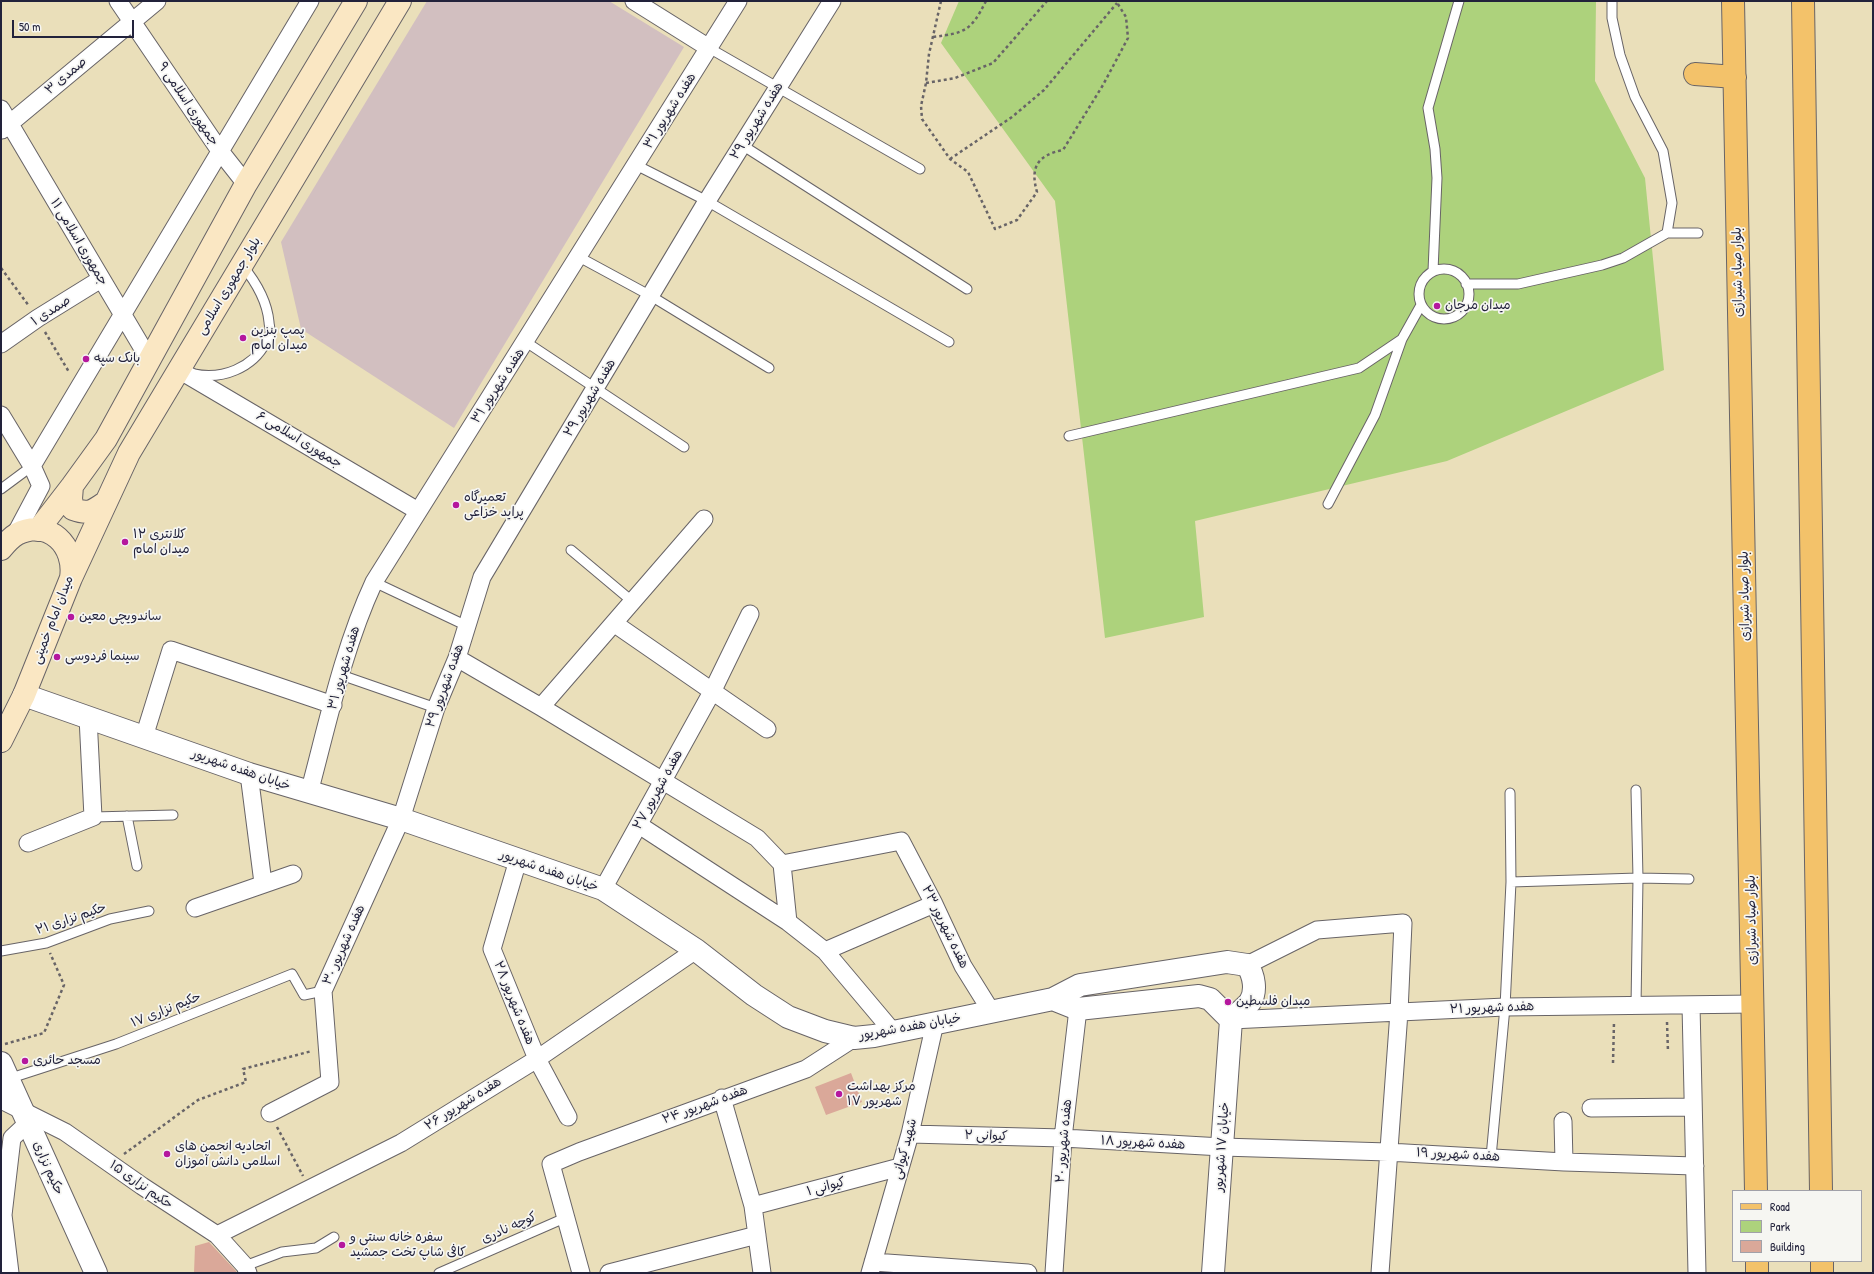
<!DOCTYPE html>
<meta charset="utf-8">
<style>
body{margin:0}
#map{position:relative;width:1874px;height:1274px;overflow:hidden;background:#eadfba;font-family:"Patrick Hand",sans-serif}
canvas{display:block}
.frame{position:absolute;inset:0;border:2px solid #22223b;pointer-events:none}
.legend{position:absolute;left:1732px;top:1190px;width:130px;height:72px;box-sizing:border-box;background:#f6f6f2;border:1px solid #a1a1a9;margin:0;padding:5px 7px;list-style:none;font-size:12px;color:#22223b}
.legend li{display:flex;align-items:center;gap:8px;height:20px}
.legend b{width:20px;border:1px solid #a1a1a9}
.scale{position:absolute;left:12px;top:20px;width:122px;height:18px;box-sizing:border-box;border:2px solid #22223b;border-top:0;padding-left:5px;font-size:12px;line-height:14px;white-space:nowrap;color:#22223b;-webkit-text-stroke:3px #f6f6f2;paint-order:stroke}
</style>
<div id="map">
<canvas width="1874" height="1274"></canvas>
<div class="frame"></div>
<ul class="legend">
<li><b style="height:5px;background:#f3c26a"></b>Road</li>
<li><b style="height:11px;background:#add27c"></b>Park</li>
<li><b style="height:11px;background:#daa899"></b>Building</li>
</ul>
<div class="scale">50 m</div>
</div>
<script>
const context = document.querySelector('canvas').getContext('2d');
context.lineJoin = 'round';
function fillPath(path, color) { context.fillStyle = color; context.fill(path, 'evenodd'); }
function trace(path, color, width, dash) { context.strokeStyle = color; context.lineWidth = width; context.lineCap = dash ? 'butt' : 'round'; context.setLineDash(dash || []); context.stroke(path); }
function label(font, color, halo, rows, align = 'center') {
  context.font = font + ' "Patrick Hand","Playpen Sans Arabic",sans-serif'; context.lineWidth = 3.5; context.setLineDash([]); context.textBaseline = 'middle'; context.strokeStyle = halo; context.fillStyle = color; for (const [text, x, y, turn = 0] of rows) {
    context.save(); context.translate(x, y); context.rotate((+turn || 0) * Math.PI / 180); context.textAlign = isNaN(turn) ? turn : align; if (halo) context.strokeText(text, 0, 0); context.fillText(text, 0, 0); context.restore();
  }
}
const industrial = new Path2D(`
 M 427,1 L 609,1 L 684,47 L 454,428 L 301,329 L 281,242 Z`);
const green = new Path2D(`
 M 959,1 L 1596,1 L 1595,81 L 1645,178 L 1664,370 L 1447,461 L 1195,521 L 1204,617 L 1105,638 L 1055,201 L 941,43 Z`);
const building = new Path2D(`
 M 851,1073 L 862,1102 L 826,1115 L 815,1087 Z
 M 209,1242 L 236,1271 L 237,1273 L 194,1273 L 195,1246 Z`);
const path = new Path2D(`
 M 941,1 L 929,54 L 926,83 L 921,106 L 922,119 L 950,159 L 968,172 L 995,229 L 1017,220 L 1037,192 C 1030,168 1037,155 1063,150 L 1103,85 L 1128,38 L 1126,17 L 1116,1
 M 933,37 C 965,33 971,31 986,1
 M 926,83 L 955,78 L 993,63 L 1047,1
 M 950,159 L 1012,117 L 1044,90 L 1117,3
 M 1,268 L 29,306
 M 45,332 L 69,372
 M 1667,1022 L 1668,1052
 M 5,1044 L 44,1033 L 64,985 L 50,953
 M 1613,1063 L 1614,1022
 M 277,1127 L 303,1176
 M 124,1154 L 198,1100 L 246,1082 L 243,1069 L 312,1051`);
const service = new Path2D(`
 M 709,48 L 920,169
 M 742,145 L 967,289
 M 636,165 L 707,201 L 949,342
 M 1667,233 L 1698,233
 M 579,257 L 651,296 L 769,368
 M1419 294a25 25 0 1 1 50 0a25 25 0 1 1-50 0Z
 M 1433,271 L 1437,178 L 1435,149 L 1428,108 L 1459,1
 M 1466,284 L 1518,284 L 1602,265 L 1623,258 L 1667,233 L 1672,203 L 1663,151 L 1635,97 L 1620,55 L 1612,18 L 1612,1
 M 526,342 L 684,447
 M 194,374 C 222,380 253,368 266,342 C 267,340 270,337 270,334 C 271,331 269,325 269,322 C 267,300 256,282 242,265
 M 1069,436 L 1359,368 L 1402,339
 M 1,489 L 32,466
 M 1328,504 L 1375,415 L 1402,339 L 1421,305
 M 571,550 L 633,602
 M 374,582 L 467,626
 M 341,675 L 436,708
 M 127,816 L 137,866
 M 93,817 L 173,815
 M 1511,882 L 1638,878 L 1689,879
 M 1,951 L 46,943 L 110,919 L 149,911
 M 1636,1006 L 1638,878 L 1636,790
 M 8,1079 L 116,1044 L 292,974 L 304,995 L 323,991
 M 1491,1157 L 1505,1007 L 1511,882 L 1510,793
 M 245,1266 L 282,1252 L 316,1248 L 334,1237
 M 439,1273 L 567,1217`);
const minor = new Path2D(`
 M 118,1 L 220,151 L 246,184
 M 634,1 L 709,48
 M 1,109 L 149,359
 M 2,130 L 157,1
 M 1,344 L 38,318 L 101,279
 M 179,370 L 418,511
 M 1,415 L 32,466
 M 15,535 L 41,486 L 32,466 L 310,1
 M 615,624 L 767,729
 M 457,658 L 541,707 L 757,838 L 782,864 L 788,922
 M 541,707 L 704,519
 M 144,737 L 171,650 L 333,705
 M 249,774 L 263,883
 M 309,793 C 328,722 343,649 374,582 L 738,1
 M 639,825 L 788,922 L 825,951 L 894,1033
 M 28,843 L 93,817 L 88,717
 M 518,860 L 492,949 L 537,1059 L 568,1117
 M 782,864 L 901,841 L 934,904 L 963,966 L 991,1011
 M 603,889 L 713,690 L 750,614
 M 195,908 L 293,874
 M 825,951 L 934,904
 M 1247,965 L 1317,930 L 1403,923 L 1399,1012 L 1380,1273
 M 1691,1005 L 1697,1273
 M 1231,1020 L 1505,1007 L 1754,1004
 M 722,1098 L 753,1206 L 762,1273
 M 1,1100 L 65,1132 L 142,1186 L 217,1235 L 245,1266 L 248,1273
 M 1591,1108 L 1693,1107
 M 270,1113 L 330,1082 L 323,991 L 401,819 L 436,708 L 457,658 L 482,577 L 707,201 L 832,1
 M 1563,1121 L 1564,1162
 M 910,1134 L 1063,1138 L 1222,1147 L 1388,1152 L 1564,1162 L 1695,1166
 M 753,1206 L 900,1167
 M 217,1235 L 401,1143 L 537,1059 L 696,950
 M 873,1262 L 1028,1273
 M 10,1273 L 3,1215 L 12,1138 L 28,1123
 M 581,1273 L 551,1164 L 579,1152 L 806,1069 L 854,1038
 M 609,1273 L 757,1235
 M 870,1273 L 910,1134 L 935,1023
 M 1054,1273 L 1063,1138 L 1078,1009`);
const tertiary = new Path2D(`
 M 24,695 L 249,774 L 401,819 L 603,889 L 696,950 L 754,995 L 788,1017 L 825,1031 L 854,1038 L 874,1036 L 1053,999
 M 1227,962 L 1247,965 C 1254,975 1257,991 1250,1002 C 1245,1008 1237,1014 1231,1020 L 1210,999 L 1199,996 L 1078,1009 L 1053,999 L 1080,985 Z
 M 1,1063 L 96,1273
 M 1213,1273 L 1231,1020`);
const secondary = new Path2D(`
 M 72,486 L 71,499 L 73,509 C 89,515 93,511 106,502
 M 38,530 L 72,486 L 106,439 L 246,184 L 356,1
 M 1,549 C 6,543 10,538 17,534 C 49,518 76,546 71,578 L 24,695 L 1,741
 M 71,578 L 129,453 L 400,1`);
const primary = new Path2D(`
 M 1733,1 L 1756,1191
 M 1803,1 L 1821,1191
 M 1695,74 L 1735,77
 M 1757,1261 L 1757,1273
 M 1822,1261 L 1822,1273`);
const markers = [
 [1437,306,4,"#b5179e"],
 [243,338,4,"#b5179e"],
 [86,359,4,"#b5179e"],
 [456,505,4,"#b5179e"],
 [125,542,4,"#b5179e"],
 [71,617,4,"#b5179e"],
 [57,657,4,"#b5179e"],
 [1228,1002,4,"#b5179e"],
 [25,1061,4,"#b5179e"],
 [839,1094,4,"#b5179e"],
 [167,1154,4,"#b5179e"],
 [342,1245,4,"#b5179e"]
];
const streetNames = [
 ["صمدی ۳",66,76,-40],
 ["جمهوری اسلامی ۹",188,104,56],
 ["هفده شهریور ۳۱",670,111,-58],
 ["هفده شهریور ۲۹",757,121,-58],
 ["جمهوری اسلامی ۱۱",79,242,59],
 ["بلوار صیاد شیرازی",1738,272,-91],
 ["بلوار جمهوری اسلامی",229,286,-59],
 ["صمدی ۱",51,311,-33],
 ["هفده شهریور ۳۱",498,386,-57],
 ["هفده شهریور ۲۹",590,398,-59],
 ["جمهوری اسلامی ۶",299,440,31],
 ["بلوار صیاد شیرازی",1745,596,-91],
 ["میدان امام خمینی",53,620,-69],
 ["هفده شهریور ۳۱",344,668,-74],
 ["هفده شهریور ۲۹",445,686,-70],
 ["خیابان هفده شهریور",241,770,19],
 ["هفده شهریور ۲۷",658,790,-61],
 ["خیابان هفده شهریور",549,871,19],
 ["حکیم نزاری ۲۱",71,919,-19],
 ["بلوار صیاد شیرازی",1752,920,-91],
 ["هفده شهریور ۲۳",945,927,64],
 ["هفده شهریور ۳۰",344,945,-66],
 ["هفده شهریور ۲۸",514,1003,68],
 ["هفده شهریور ۲۱",1492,1008,-2],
 ["حکیم نزاری ۱۷",166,1010,-22],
 ["خیابان هفده شهریور",910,1027,-10],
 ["هفده شهریور ۲۶",463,1104,-32],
 ["هفده شهریور ۲۴",705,1105,-20],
 ["کیوانی ۲",986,1136,2],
 ["هفده شهریور ۲۰",1064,1141,-85],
 ["هفده شهریور ۱۸",1143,1143,3],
 ["خیابان ۱۷ شهریور",1222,1147,-86],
 ["شهید کیوانی",905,1149,-75],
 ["هفده شهریور ۱۹",1458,1155,3],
 ["حکیم نزاری",48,1168,66],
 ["حکیم نزاری ۱۵",141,1185,35],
 ["کیوانی ۱",826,1187,-15],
 ["کوچه نادری",509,1228,-24]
];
const poiNames = [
 ["میدان مرجان",1445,306],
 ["پمپ بنزین",251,331],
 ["میدان امام",251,346],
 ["بانک سپه",94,359],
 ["تعمیرگاه",464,498],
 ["پراید خزاعی",464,513],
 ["کلانتری ۱۲",133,535],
 ["میدان امام",133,550],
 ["ساندویچی معین",79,617],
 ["سینما فردوسی",65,657],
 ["میدان فلسطین",1236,1002],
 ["مسجد حائری",33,1061],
 ["مرکز بهداشت",847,1087],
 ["۱۷ شهریور",847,1102],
 ["اتحادیه انجمن های",175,1147],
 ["اسلامی دانش آموزان",175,1162],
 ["سفره خانه سنتی و",350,1238],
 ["کافی شاپ تخت جمشید",350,1253]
];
fillPath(industrial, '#d2bfc0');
fillPath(green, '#add27c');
fillPath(building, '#daa899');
trace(service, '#686467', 11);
trace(minor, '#686467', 19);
trace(tertiary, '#686467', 24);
trace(secondary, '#686467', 24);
trace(primary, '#686467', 24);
trace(path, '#686467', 2.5, [3, 3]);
trace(service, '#fff', 9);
trace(minor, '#fff', 17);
trace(tertiary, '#fff', 22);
trace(secondary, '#fae7c3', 22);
trace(primary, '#f3c26a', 22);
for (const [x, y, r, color] of markers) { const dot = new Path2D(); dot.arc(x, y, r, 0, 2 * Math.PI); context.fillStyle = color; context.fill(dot); trace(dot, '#f6f6f2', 1.5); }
label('13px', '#22223b', '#f6f6f2', streetNames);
label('13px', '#22223b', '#f6f6f2', poiNames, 'left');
</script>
